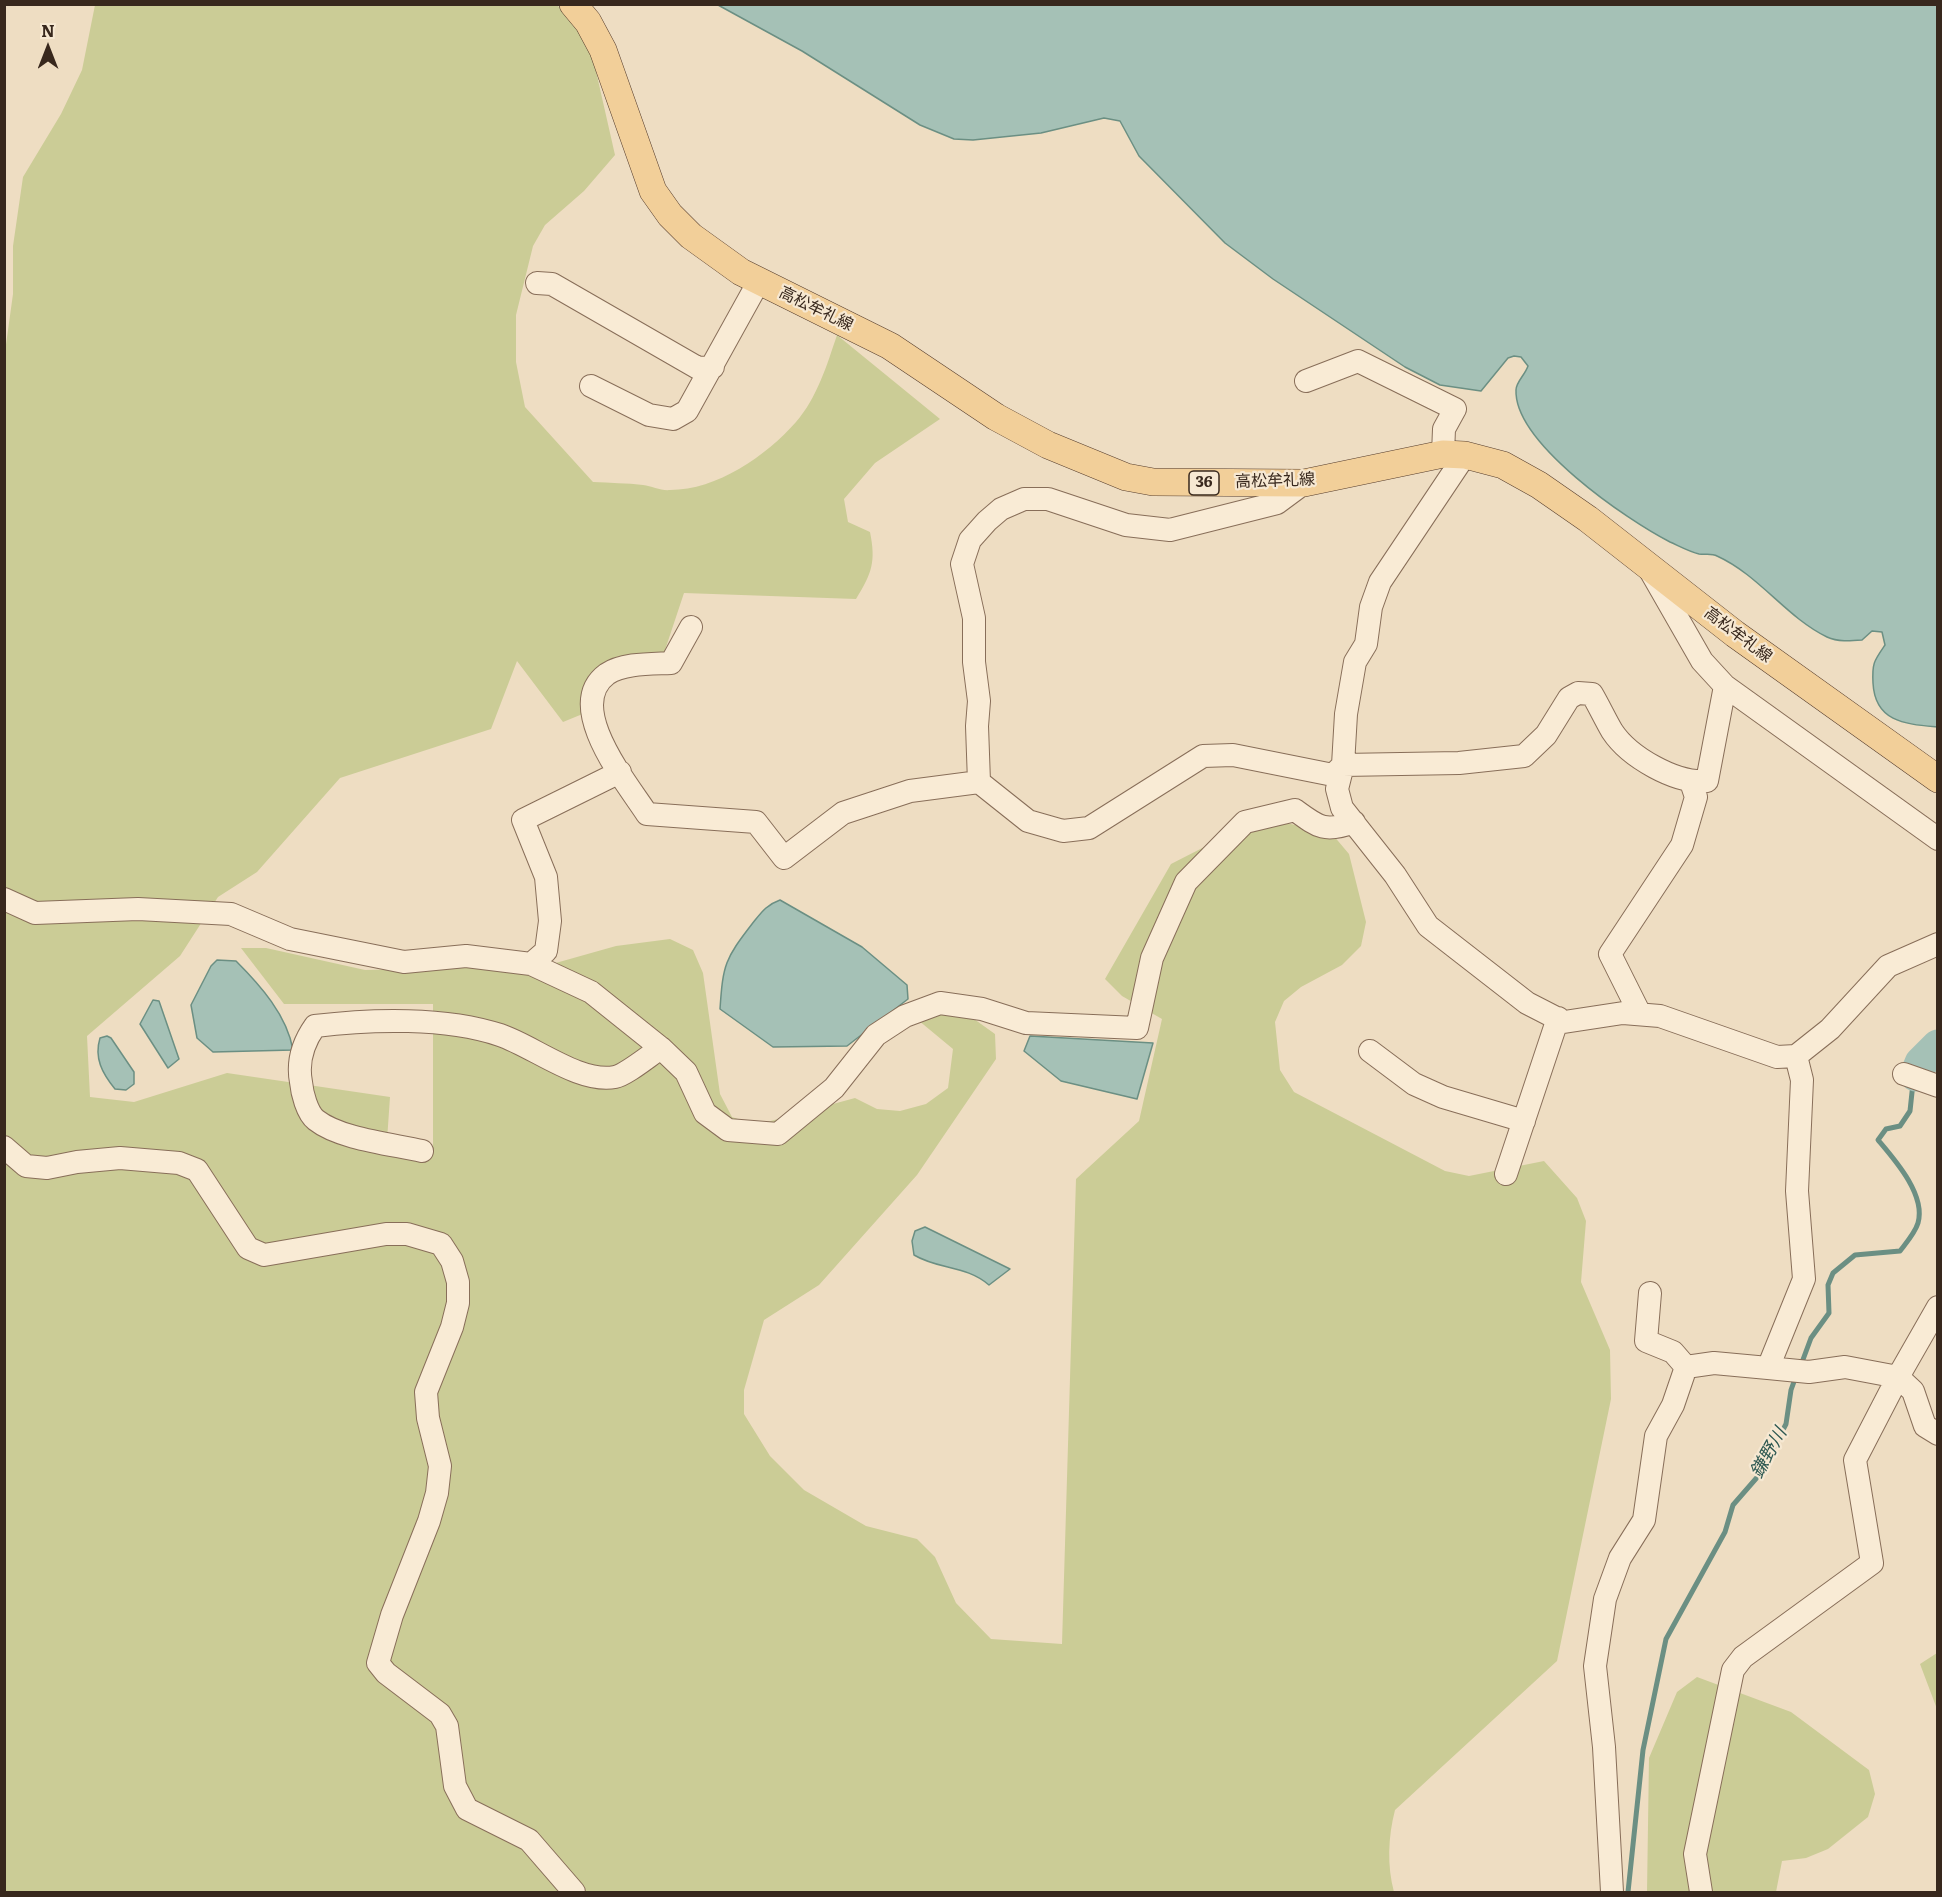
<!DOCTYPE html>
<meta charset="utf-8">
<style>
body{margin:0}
#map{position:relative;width:1942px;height:1897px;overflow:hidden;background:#eeddc2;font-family:Literata,serif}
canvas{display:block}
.frame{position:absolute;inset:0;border:6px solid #38281d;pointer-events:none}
.north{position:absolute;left:18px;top:18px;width:60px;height:60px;-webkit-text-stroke:4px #f6e8d2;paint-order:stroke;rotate:0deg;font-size:16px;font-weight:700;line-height:24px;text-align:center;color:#38281d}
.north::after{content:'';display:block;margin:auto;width:21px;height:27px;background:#38281d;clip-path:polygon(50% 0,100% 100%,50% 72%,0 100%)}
</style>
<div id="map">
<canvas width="1942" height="1897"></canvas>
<div class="frame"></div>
<div class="north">N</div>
</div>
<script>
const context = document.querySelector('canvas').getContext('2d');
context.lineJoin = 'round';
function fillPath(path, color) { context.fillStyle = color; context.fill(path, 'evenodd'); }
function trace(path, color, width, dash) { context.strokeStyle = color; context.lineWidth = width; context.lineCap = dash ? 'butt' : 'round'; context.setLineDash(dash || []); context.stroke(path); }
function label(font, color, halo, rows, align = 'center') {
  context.font = font + ' Literata,"Noto Sans JP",serif'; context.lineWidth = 4.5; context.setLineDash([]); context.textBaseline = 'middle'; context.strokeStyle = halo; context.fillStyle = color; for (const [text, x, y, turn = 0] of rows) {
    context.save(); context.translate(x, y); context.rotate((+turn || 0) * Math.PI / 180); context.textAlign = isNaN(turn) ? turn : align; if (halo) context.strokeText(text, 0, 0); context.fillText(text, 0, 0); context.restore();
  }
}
const green = new Path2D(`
 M 95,5 L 557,5 L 588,36 L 615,155 L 584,191 L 545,225 L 533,246 L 516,315 L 516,362 L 525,407 L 593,482 C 610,483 627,483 643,485 C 652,486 661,491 670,490 C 717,490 766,456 796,422 C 817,398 827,365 837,335 L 940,419 L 875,463 L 844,499 L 848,522 L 870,532 C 876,562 872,573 856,599 L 684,593 L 663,656 L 619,656 L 596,669 L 585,713 L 563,722 L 517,661 L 491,729 L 340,778 L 257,872 L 218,897 L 180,956 L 87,1036 L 90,1097 L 134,1102 L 227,1073 L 390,1097 L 386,1155 L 433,1150 L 433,1004 L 284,1004 L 241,948 L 266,948 L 365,970 L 545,966 L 616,946 L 670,939 L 693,950 L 703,973 L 720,1094 L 732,1117 L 756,1125 L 855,1098 L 877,1109 L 900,1111 L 926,1104 L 948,1088 L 953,1049 L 918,1020 L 960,1009 L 995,1034 L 996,1059 L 917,1175 L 819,1285 L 764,1320 L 744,1390 L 744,1414 L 770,1456 L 804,1490 L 866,1526 L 917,1539 L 935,1557 L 956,1603 L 991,1639 L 1062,1644 L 1076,1179 L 1139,1121 L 1162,1019 L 1122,996 L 1105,979 L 1171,864 L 1214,842 L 1262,827 L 1287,823 L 1333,835 L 1349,854 L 1366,922 L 1361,946 L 1342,965 L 1301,987 L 1284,1001 L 1275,1022 L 1280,1070 L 1294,1092 L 1445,1171 L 1469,1176 L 1544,1161 L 1577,1198 L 1586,1221 L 1581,1282 L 1610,1350 L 1611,1399 L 1557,1661 L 1395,1810 C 1388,1837 1387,1866 1394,1892 L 5,1892 L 4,359 L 13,294 L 13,246 L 23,177 L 61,114 L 82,70 Z
 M 1937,1653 L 1937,1709 L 1920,1664 Z
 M 1697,1677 L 1791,1712 L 1869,1770 L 1875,1794 L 1868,1817 L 1828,1849 L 1806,1858 L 1782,1861 L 1776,1892 L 1647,1892 L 1649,1758 L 1677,1692 Z`);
const water = new Path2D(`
 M 718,5 L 1937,5 L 1937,727 C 1905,724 1875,722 1873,683 C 1872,663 1874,661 1885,645 L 1882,632 L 1872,631 L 1862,640 C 1850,641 1838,642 1827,637 C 1787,618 1759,575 1717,556 C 1712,553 1705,555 1699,554 C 1690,552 1679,546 1670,542 C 1627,520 1514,443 1516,390 C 1516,382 1525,375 1528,366 L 1521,357 L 1514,356 L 1508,358 L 1481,391 L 1440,385 L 1405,367 L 1273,279 L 1225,243 L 1139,156 L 1120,121 L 1104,118 L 1041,133 L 973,140 L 954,139 L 920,125 L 802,51 Z
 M 780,900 L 862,947 L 907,985 L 908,999 L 847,1046 L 773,1047 L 720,1009 C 723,964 725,959 752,924 C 761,913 766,905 780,900 Z
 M 217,960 L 236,961 C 260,985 287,1015 293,1050 L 213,1052 L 197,1038 L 191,1005 L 211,966 Z
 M 153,1000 L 159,1001 L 179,1059 L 168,1068 L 140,1024 Z
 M 107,1036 L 111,1038 L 134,1072 L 134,1084 L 126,1090 L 115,1089 C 102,1073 94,1058 100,1038 Z
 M 1030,1036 L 1153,1043 L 1137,1099 L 1061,1081 L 1024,1051 Z
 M 925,1227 L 1010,1269 L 989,1285 C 966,1265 939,1270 914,1255 L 912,1241 L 915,1231 Z`);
const stream = new Path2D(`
 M 1801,1365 L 1811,1338 L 1829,1313 L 1828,1285 L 1833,1273 L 1855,1255 L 1900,1251 C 1906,1243 1915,1233 1918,1223 C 1926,1195 1895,1160 1878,1140 L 1886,1129 L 1900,1126 L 1910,1111 L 1913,1083
 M 1628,1892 L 1643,1750 L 1666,1639 L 1725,1532 L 1733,1505 L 1760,1474 L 1786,1424 L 1791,1390 L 1796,1376`);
const river = new Path2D(`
 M 1916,1075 L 1921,1063 L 1938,1046`);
const minor = new Path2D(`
 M 537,283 L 552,284 L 698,368 L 713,367
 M 1306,381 L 1358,361 L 1455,409 L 1444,429 L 1443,454
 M 591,386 L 649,415 L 673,419 L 687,411 L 759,281
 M 1465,455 L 1380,582 L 1371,607 L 1366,644 L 1355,662 L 1346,714 L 1343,765 L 1337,789 L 1342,808 L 1395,875 L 1428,926 L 1527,1003 L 1564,1022 L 1623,1013 L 1660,1016 L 1777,1057 L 1796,1056 L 1830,1029 L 1888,966 L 1938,944
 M 1304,483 L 1277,503 L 1170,530 L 1126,525 L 1048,499 L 1024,499 L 1001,509 L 987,521 L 970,540 L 962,564 L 974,618 L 974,662 L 979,701 L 977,726 L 979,782 L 1028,821 L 1063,831 L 1089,828 L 1203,756 L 1233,755 L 1333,775 L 1343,765 L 1459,763 L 1524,756 L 1546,735 L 1569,698 L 1578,693 L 1592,694 C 1599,706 1605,719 1612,731 C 1629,757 1676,784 1707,781 L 1725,686 L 1702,661 L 1651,572
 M 691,627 L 671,663 C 652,664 623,663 607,674 C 563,706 627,783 647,814 L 756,822 L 784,858 L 843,813 L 910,791 L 979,782
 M 1725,686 L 1938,839
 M 4,899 L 35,913 L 138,909 L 231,914 L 290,939 L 404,962 L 466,956 L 531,964 L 546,951 L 550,921 L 546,877 L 523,820 L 620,772
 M 531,964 L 591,992 L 661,1048 L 686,1072 L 705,1113 L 728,1130 L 778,1134 L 834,1088 L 876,1035 L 905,1016 L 940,1003 L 982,1009 L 1026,1023 L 1137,1028 L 1152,958 L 1186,882 L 1245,822 L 1295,810 C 1318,827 1325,833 1354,822
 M 1640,1014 L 1610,954 L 1682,845 L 1696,797 L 1691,782
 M 1370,1051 L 1414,1084 L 1443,1097 L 1524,1121
 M 1904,1074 L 1938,1086
 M 4,1147 L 26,1166 L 47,1168 L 77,1162 L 120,1158 L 179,1163 L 197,1170 L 248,1248 L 264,1255 L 386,1234 L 407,1234 L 441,1244 L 452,1261 L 458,1282 L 458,1303 L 452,1327 L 426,1392 L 428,1418 L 440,1466 L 437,1493 L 429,1521 L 392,1615 L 378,1663 L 386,1673 L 440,1714 L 447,1726 L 455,1786 L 467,1809 L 529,1840 L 574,1892
 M 422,1151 C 391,1144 340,1139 316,1120 C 307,1113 302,1093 301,1082 C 297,1061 303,1043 315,1026 C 372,1019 445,1017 500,1035 C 533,1046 580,1084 615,1077 C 626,1075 650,1055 661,1048
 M 1506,1174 L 1558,1018
 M 1650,1293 L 1646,1341 L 1673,1352 L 1686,1367
 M 1768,1368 L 1809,1372 L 1845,1367 L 1898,1377 L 1913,1391 L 1925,1426 L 1938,1434
 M 1612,1892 L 1604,1747 L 1595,1666 L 1605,1599 L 1620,1558 L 1644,1520 L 1656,1436 L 1673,1405 L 1686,1367 L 1714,1363 L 1768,1368 L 1804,1279 L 1797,1191 L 1802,1080 L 1796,1056
 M 1701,1892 L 1695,1854 L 1733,1670 L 1743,1657 L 1872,1563 L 1855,1460 L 1898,1377 L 1938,1307`);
const major = new Path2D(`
 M 573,4 L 588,22 L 603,50 L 653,191 L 670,215 L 691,236 L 741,272 L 890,346 L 996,417 L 1048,445 L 1126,477 L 1153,482 L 1304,483 L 1443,454 L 1465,455 L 1503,465 L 1539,485 L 1588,519 L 1735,634 L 1938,779`);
const shields = [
 [1204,483,30]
];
const shieldNames = [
 ["36",1204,483]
];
const streetNames = [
 ["高松牟礼線",816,309,26],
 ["高松牟礼線",1275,481,-2],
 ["高松牟礼線",1738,635,37]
];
const waterNames = [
 ["鎌野川",1769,1453,-61]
];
fillPath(green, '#cbcc96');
fillPath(water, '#a5c1b6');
trace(water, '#6b8f83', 1.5);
trace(stream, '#6b8f83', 5);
trace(river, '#a5c1b6', 33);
trace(minor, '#886e59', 24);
trace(major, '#563d2d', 28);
trace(minor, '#f9ebd5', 22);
trace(major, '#f2cf99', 27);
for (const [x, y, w] of shields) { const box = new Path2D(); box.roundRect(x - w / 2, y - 12, w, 24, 4.5); context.fillStyle = '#f6e8d2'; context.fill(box); trace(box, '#38281d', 1.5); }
label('bold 15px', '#38281d', null, shieldNames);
label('16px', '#38281d', '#f6e8d2', streetNames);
label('italic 18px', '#2d5851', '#f6e8d2', waterNames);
</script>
